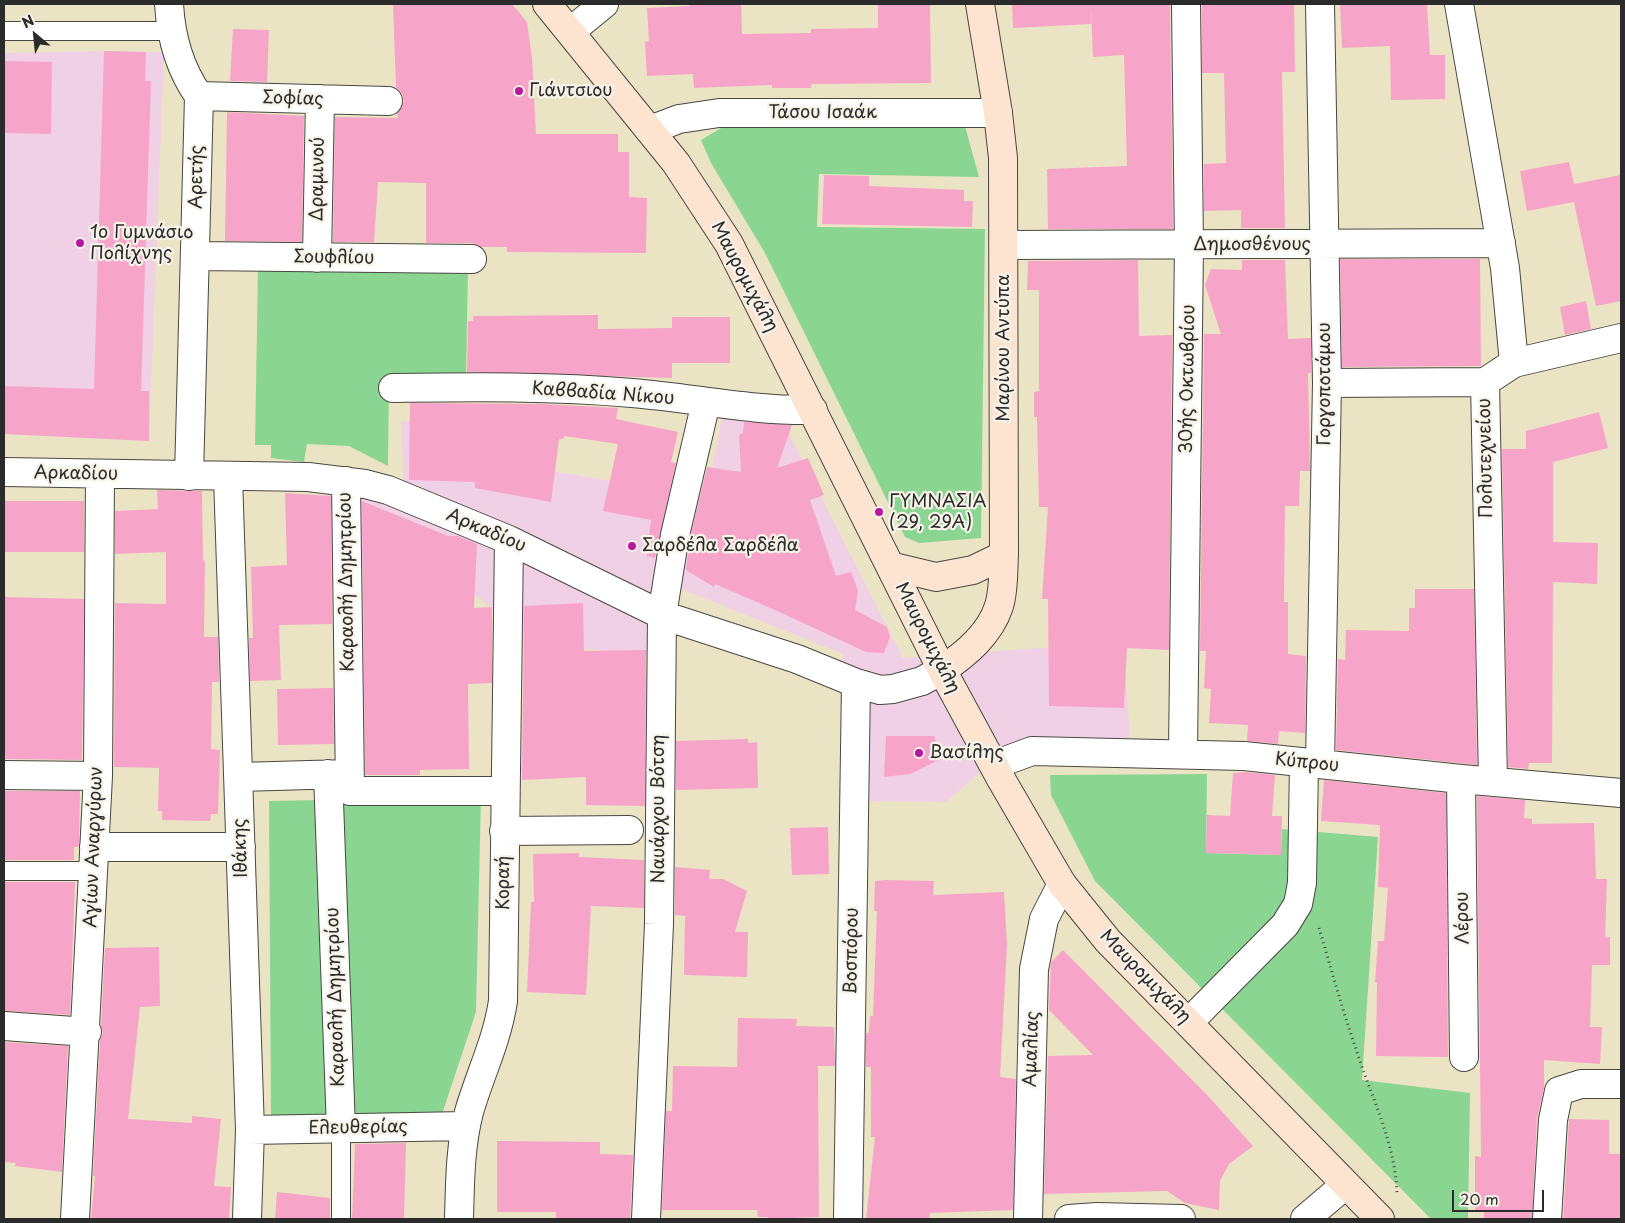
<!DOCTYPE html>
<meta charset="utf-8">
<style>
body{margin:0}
#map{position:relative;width:1625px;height:1223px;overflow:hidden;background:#ebe4c4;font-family:"Playpen Sans",sans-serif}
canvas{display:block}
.frame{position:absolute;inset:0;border:5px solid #2b2b2b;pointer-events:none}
.north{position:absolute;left:10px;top:10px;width:50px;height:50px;-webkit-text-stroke:4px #f7f3e8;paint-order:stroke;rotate:332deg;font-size:14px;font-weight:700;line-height:20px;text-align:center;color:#2b2b2b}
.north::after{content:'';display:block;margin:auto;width:18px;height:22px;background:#2b2b2b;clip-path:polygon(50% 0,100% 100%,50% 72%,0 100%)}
.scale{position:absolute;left:1452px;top:1190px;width:92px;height:22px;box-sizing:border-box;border:2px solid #2b2b2b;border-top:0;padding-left:6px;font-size:15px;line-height:18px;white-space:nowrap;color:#2b2b2b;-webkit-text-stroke:4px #f7f3e8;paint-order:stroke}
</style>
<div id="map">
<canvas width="1625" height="1223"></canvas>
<div class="frame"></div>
<div class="north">N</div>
<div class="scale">20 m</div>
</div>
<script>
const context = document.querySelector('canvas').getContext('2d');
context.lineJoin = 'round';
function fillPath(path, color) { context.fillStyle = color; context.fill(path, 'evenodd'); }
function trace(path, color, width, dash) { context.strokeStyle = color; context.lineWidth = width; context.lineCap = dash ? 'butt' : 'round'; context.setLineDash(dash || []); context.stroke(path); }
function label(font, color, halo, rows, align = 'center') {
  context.font = font + ' "Playpen Sans",sans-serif'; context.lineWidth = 4.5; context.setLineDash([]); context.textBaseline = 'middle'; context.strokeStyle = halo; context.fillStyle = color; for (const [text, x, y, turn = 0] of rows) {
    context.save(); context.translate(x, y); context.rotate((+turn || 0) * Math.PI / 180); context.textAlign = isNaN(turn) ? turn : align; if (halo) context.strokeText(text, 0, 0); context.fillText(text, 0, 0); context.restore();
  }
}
const built = new Path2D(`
 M 104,51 L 164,52 L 149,441 L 4,434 L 4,53 Z
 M 723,412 L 784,424 L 903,658 L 1123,642 L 1130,738 L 1009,747 L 946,802 L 852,801 L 843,654 L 676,587 L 648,655 L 535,644 L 458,580 L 287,556 L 288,508 L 334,493 L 404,491 L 401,421 L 484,431 L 540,469 L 647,487 L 705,504 Z`);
const green = new Path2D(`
 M 726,125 L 965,126 L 979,177 L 819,174 L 817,227 L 985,229 L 981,538 L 919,543 L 905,537 L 765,253 L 711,163 L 701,140 Z
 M 258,268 L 468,270 L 466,377 L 389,378 L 388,466 L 349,446 L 307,444 L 304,462 L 271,458 L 271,445 L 255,445 Z
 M 1207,774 L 1206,853 L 1281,855 L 1282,829 L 1378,837 L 1362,1080 L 1470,1093 L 1468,1219 L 1431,1219 L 1095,881 L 1051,795 L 1050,775 Z
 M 481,797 L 476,1012 L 442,1114 L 271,1121 L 269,801 Z`);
const building = new Path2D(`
 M 393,4 L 512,4 L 527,22 L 532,58 L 536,134 L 618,134 L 618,152 L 629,152 L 629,197 L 647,198 L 646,253 L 507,252 L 507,247 L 481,247 L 472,243 L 426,243 L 426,183 L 378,182 L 374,242 L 333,242 L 335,117 L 398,118 L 397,113 L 404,102 L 402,94 L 396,88 Z
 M 690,4 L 741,4 L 742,34 L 811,33 L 811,29 L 878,28 L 878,4 L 930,4 L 931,83 L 811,84 L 811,88 L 772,88 L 772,85 L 694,88 L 693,74 L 647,76 L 645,42 L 649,41 L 647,8 L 690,6 Z
 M 1012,4 L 1170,4 L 1173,229 L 1048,229 L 1047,169 L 1127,166 L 1124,55 L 1093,57 L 1091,8 L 1091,24 L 1013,28 Z
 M 1202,4 L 1294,4 L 1295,72 L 1282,72 L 1285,228 L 1241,228 L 1241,210 L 1204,211 L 1204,164 L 1226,163 L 1224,73 L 1202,73 Z
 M 1340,4 L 1427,4 L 1430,55 L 1445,55 L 1445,99 L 1391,100 L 1390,46 L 1342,48 Z
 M 233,29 L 269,30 L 267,82 L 230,81 Z
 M 104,51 L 146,52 L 145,81 L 151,81 L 141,391 L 149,391 L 149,441 L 4,434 L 4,386 L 94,389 Z
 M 4,61 L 52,62 L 51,134 L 4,133 Z
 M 227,112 L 304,116 L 302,242 L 225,241 Z
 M 1569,162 L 1574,184 L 1621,175 L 1621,301 L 1596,306 L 1574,202 L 1527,211 L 1520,171 Z
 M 824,175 L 869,176 L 869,186 L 964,190 L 964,201 L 973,201 L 972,227 L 822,224 Z
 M 1340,259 L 1480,259 L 1481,366 L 1342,367 Z
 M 1138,260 L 1139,336 L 1172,335 L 1169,650 L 1127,648 L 1124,708 L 1049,706 L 1048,599 L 1042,599 L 1048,507 L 1039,507 L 1037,417 L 1034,417 L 1034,392 L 1039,391 L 1039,290 L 1027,290 L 1028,261 Z
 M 1242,260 L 1285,260 L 1288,339 L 1311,338 L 1311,373 L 1308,373 L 1310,471 L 1300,471 L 1299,506 L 1285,506 L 1284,602 L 1288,602 L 1288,654 L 1306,656 L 1305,733 L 1279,731 L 1278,744 L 1247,741 L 1248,725 L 1209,723 L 1211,689 L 1204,688 L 1206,651 L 1200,651 L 1204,334 L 1221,334 L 1205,285 L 1211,269 L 1242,270 Z
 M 1586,301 L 1591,329 L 1565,335 L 1560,307 Z
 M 598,315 L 598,329 L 672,328 L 672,317 L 730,317 L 730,363 L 672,363 L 672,378 L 467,372 L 468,321 L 473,321 L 473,316 Z
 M 410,403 L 542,404 L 618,408 L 616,419 L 678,432 L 671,462 L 676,463 L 655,558 L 647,556 L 651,520 L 603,511 L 618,444 L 564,436 L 564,439 L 559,439 L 551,502 L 475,488 L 475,482 L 409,480 Z
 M 1599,412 L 1608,448 L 1553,462 L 1553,542 L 1598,543 L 1597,584 L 1553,582 L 1552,763 L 1529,763 L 1528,769 L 1508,767 L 1502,449 L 1526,449 L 1526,431 Z
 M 744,422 L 792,425 L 777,468 L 808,458 L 824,495 L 810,500 L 836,576 L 851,572 L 858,591 L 855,610 L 887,627 L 890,637 L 884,653 L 866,652 L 775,610 L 715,584 L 714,587 L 686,570 L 690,538 L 707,467 L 741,472 L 739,435 L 743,433 Z
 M 157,490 L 202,491 L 203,561 L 205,561 L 204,637 L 218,637 L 219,682 L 212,682 L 211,749 L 220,750 L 218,814 L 211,814 L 210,821 L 162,820 L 162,811 L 158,811 L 159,768 L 114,767 L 115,603 L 166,604 L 166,552 L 115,554 L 115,511 L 158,509 Z
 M 285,493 L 331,496 L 332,624 L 279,625 L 281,680 L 250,681 L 249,638 L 253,638 L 251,567 L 287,565 Z
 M 4,501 L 84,501 L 84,552 L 4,552 Z
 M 362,501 L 448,536 L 458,536 L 477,544 L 474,608 L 492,607 L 492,683 L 468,684 L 469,769 L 420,770 L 420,775 L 365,775 Z
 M 1415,589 L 1474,589 L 1477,765 L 1336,750 L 1338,659 L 1345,660 L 1346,630 L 1409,631 L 1409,608 L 1415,608 Z
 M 4,597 L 84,599 L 82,760 L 4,759 Z
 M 583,603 L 584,651 L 646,650 L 645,806 L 586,805 L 586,777 L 522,780 L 524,606 Z
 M 333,688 L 334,744 L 278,745 L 277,689 Z
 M 886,736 L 934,736 L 941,759 L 910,774 L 884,777 Z
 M 748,739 L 748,743 L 757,742 L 758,788 L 676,790 L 676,741 Z
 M 1246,772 L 1275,775 L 1272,816 L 1282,816 L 1281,855 L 1206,853 L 1207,815 L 1230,816 L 1233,773 Z
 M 1324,780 L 1446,793 L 1448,1057 L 1376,1056 L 1377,983 L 1375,982 L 1378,941 L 1384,941 L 1388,888 L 1378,887 L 1380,825 L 1321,821 Z
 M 4,791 L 80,791 L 79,845 L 78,847 L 74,847 L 74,860 L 4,860 Z
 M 1477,796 L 1525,800 L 1524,818 L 1532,819 L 1532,824 L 1594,823 L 1596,879 L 1607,879 L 1605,937 L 1610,937 L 1610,965 L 1592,965 L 1590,1027 L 1602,1027 L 1600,1064 L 1544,1060 L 1544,1087 L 1537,1119 L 1532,1219 L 1484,1219 L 1484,1211 L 1475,1211 L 1475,1156 L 1481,1157 Z
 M 828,827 L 829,874 L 792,875 L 790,828 Z
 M 579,853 L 579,857 L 644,860 L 644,908 L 591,906 L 586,995 L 527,992 L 531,902 L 534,902 L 533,854 Z
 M 675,867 L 710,870 L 709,879 L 723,879 L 747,891 L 735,932 L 748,932 L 747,977 L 684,975 L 685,916 L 675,915 Z
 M 886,880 L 934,881 L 933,895 L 1004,892 L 1007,945 L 1000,1077 L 1016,1079 L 1013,1210 L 930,1213 L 929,1219 L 866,1219 L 875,1137 L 871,1137 L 871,1067 L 866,1067 L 866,1033 L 869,1033 L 870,1016 L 873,1016 L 877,911 L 874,911 L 875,881 Z
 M 4,882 L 75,882 L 70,1015 L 4,1011 Z
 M 159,947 L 160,1006 L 140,1007 L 128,1119 L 192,1123 L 192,1116 L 221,1119 L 214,1186 L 231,1187 L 229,1219 L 91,1219 L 95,1176 L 93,1176 L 100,1041 L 103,1033 L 101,1025 L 105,948 Z
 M 1063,950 L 1208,1096 L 1253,1146 L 1229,1164 L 1220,1181 L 1219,1210 L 1185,1203 L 1167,1191 L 1044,1194 L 1048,1056 L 1093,1055 L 1049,1010 L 1051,962 Z
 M 738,1018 L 797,1019 L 796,1026 L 834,1027 L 835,1066 L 818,1066 L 819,1217 L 768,1219 L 768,1217 L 758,1217 L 757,1210 L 662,1210 L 666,1111 L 672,1111 L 673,1066 L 737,1067 Z
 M 4,1042 L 68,1046 L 62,1172 L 15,1166 L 16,1163 L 4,1162 Z
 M 1569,1119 L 1609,1120 L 1609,1154 L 1621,1154 L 1621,1219 L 1563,1219 Z
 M 497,1141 L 600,1142 L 600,1154 L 633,1155 L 630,1219 L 556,1219 L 556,1212 L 497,1212 Z
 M 406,1143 L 404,1219 L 352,1219 L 355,1144 Z
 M 277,1192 L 330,1198 L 330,1219 L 275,1219 Z`);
const path = new Path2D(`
 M 1319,928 C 1331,968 1342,1009 1356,1049 C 1371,1097 1396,1144 1397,1195`);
const lane = new Path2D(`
 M 4,31 L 172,31
 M 4,871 L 93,871
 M 341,1129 L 341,1219`);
const street = new Path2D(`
 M 169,4 C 171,38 179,68 199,96 L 189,476
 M 1320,4 L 1327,383 L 1320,764
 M 1459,4 L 1505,268 L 1514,363
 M 571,31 L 604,4
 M 199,96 L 388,101
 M 650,130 L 679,119 L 719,113 L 998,113
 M 1004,245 L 1501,243
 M 196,256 L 472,259
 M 317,258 L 320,99
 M 1327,383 L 1485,382
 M 393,388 C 473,387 553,386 632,393 C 694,398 749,411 813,410
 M 4,472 L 308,477 L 365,484 L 388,490 L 509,540 L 662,615 L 797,659 L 856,683 L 880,690 L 893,689 L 922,681 L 942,670
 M 228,477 L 250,1130 L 247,1219
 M 346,481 L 350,791 L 504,791
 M 1183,753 L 1189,245 L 1186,4
 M 994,765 L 1032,751 L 1244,756 L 1461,779 L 1621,793
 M 328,774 L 341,1129
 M 4,775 L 98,776
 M 239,777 L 345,774
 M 1461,779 L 1464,1057
 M 1493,781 L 1485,382 L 1514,363 L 1621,338
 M 504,831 L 629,830
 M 94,847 L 241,847
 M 1189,1022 L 1285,925 L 1298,904 L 1302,883 L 1304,763
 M 4,1026 L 87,1032
 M 250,1130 L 466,1126
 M 75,1219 L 98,776 L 100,474
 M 459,1219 C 460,1183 460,1147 469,1112 C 480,1074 497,1041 503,1001 L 509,540
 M 646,1219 L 659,924 L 662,615 L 675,535 L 706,402
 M 848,1219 L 856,683
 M 1028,1219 L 1034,969 L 1044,919 L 1062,884
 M 1069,1219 L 1097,1217 L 1181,1219
 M 1305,1219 L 1345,1185
 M 1547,1219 L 1553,1120 L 1559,1091 L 1581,1084 L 1621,1084`);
const secondary = new Path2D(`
 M 547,4 L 676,163 L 729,244 L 942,670 L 1001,779 L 1062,884 L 1108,941 L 1380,1219
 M 890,566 L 936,577 L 973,570 L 1004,555
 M 942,670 C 966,654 990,634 999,606 C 1004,590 1003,571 1004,555 L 1003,158 L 998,113 L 980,4`);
const markers = [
 [519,91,5,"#b5179e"],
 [80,243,5,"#b5179e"],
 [879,512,5,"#b5179e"],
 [632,546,5,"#b5179e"],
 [919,753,5,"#b5179e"]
];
const poiNames = [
 ["Γιάντσιου",529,91],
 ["1ο Γυμνάσιο",90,233],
 ["Πολίχνης",90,254],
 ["ΓΥΜΝΑΣΙΑ",889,502],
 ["(29, 29Α)",889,523],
 ["Σαρδέλα Σαρδέλα",642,546],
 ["Βασίλης",929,753]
];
const streetNames = [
 ["Σοφίας",293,99,2],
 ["Τάσου Ισαάκ",823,113],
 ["Αρετής",197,177,-89],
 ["Δραμινού",318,179,-89],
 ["Δημοσθένους",1252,245],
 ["Σουφλίου",334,258,1],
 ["Μαυρομιχάλη",744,277,62],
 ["Μαρίνου Αντύπα",1004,348,-90],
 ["30ής Οκτωβρίου",1188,379,-89],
 ["Γοργοποτάμου",1325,384,-90],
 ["Καββαδία Νίκου",603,394,4],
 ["Πολυτεχνείου",1486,458,-91],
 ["Αρκαδίου",76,474,1],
 ["Αρκαδίου",486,531,23],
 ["Καραολή Δημητρίου",347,582,-91],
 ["Μαυρομιχάλη",927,638,63],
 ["Κύπρου",1307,763,6],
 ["Ναυάρχου Βότση",659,809,-90],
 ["Αγίων Αναργύρων",94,847,-88],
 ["Ιθάκης",241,848,-92],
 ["Κοραή",504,883,-90],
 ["Λέρου",1463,918,-91],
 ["Βοσπόρου",852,951,-89],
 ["Μαυρομιχάλη",1145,977,46],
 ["Καραολή Δημητρίου",336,997,-92],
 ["Αμαλίας",1032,1049,-88],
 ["Ελευθερίας",358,1128,-1]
];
fillPath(built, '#f0d0e5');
fillPath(green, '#8bd592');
fillPath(building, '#f6a5c9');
trace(lane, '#484742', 20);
trace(street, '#484742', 30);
trace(secondary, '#484742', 30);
trace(path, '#484742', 3, [1, 4]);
trace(lane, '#fff', 18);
trace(street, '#fff', 28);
trace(secondary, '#fde4d1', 28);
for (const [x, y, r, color] of markers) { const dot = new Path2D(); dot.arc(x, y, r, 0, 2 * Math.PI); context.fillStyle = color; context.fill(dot); trace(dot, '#f7f3e8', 2); }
label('18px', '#2b2b2b', '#f7f3e8', poiNames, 'left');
label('18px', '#2b2b2b', '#f7f3e8', streetNames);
</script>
